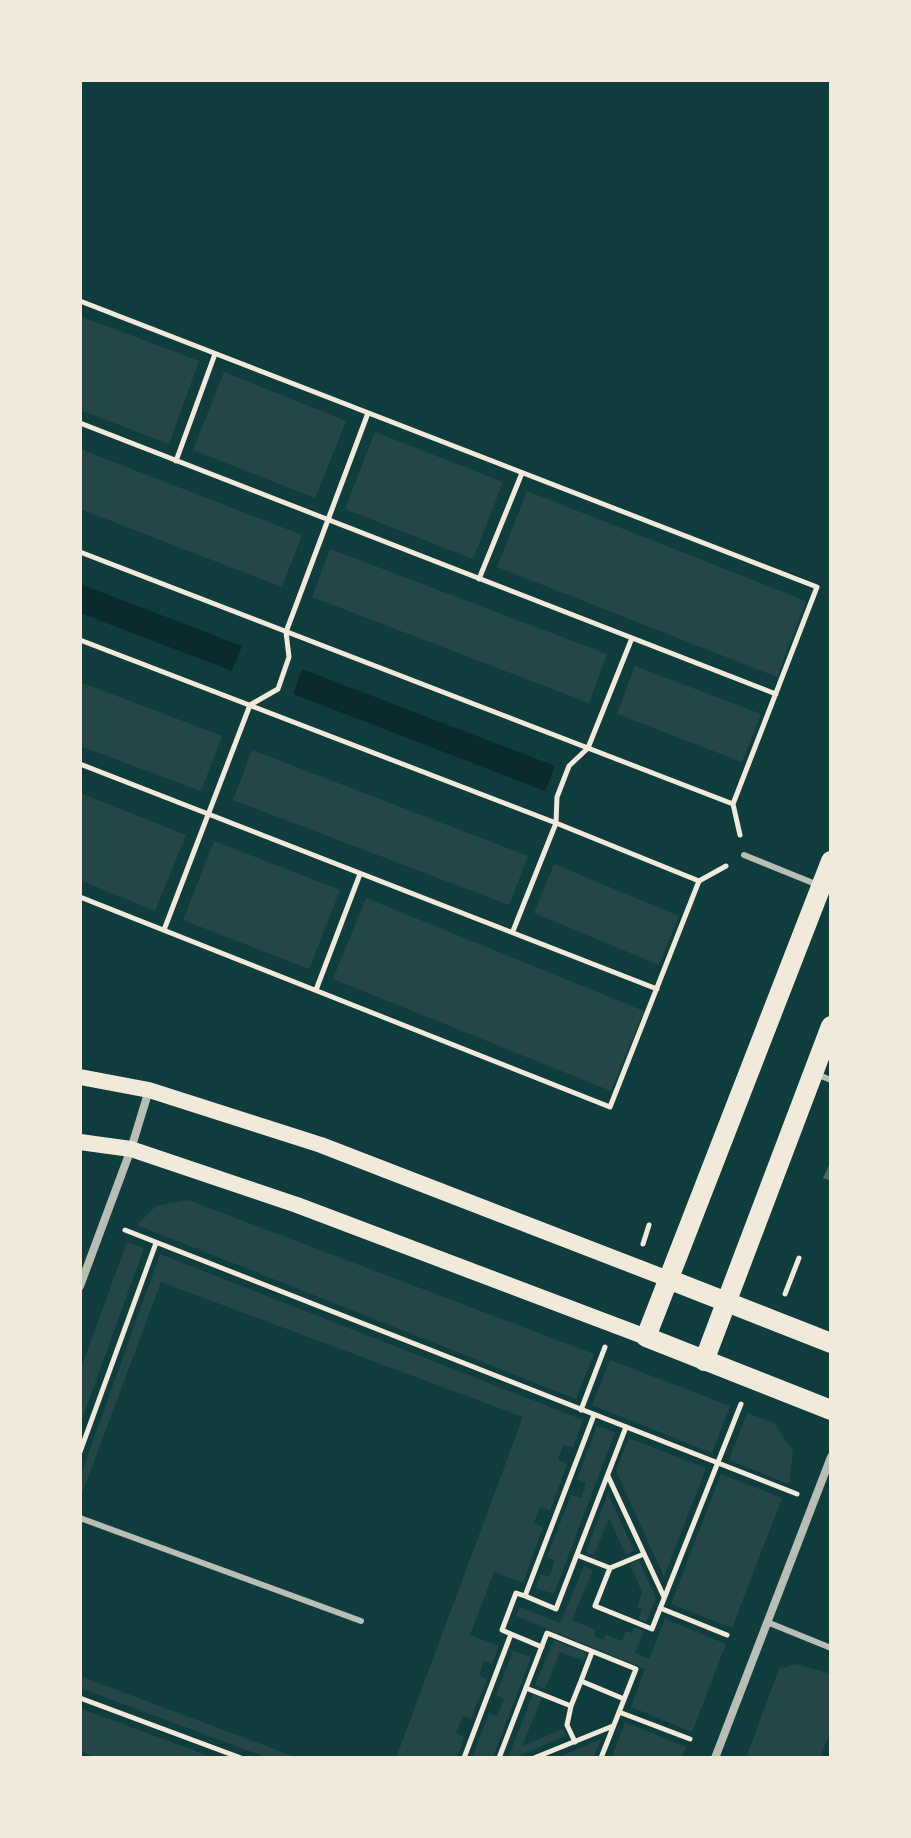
<!DOCTYPE html>
<style>
body{margin:0}
#map{position:relative;width:911px;height:1838px;overflow:hidden;background:#0f3d3e;font-family:Raleway,sans-serif}
canvas{display:block}
.frame{position:absolute;inset:0;border:82px solid #f1e9da;pointer-events:none}
</style>
<div id="map">
<canvas width="911" height="1838"></canvas>
<div class="frame"></div>
</div>
<script>
const context = document.querySelector('canvas').getContext('2d');
context.lineJoin = 'round';
function fillPath(path, color) { context.fillStyle = color; context.fill(path, 'evenodd'); }
function trace(path, color, width, dash) { context.strokeStyle = color; context.lineWidth = width; context.lineCap = dash ? 'butt' : 'round'; context.setLineDash(dash || []); context.stroke(path); }
const green = new Path2D(`
 M 80,316 L 199,361 L 169,444 L 80,410 Z
 M 224,372 L 346,421 L 315,498 L 193,450 Z
 M 375,432 L 503,482 L 473,559 L 345,509 Z
 M 80,449 L 302,535 L 282,587 L 80,509 Z
 M 527,491 L 806,601 L 777,677 L 497,567 Z
 M 330,549 L 607,654 L 589,703 L 312,597 Z
 M 635,666 L 761,714 L 742,762 L 617,714 Z
 M 80,682 L 222,736 L 201,791 L 80,746 Z
 M 252,750 L 528,856 L 509,905 L 233,800 Z
 M 80,793 L 186,835 L 155,911 L 80,880 Z
 M 214,841 L 340,890 L 309,969 L 183,920 Z
 M 554,864 L 679,916 L 659,965 L 534,913 Z
 M 366,898 L 644,1011 L 611,1091 L 333,979 Z
 M 188,1200 L 594,1354 L 576,1399 L 137,1225 L 156,1206 Z
 M 127,1242 L 144,1248 L 80,1425 L 80,1371 Z
 M 160,1254 L 583,1420 L 573,1448 L 563,1445 L 558,1460 L 567,1464 L 550,1511 L 540,1507 L 534,1523 L 543,1527 L 523,1583 L 494,1572 L 470,1635 L 499,1646 L 492,1664 L 484,1661 L 479,1675 L 487,1679 L 471,1719 L 463,1716 L 456,1733 L 464,1737 L 457,1758 L 396,1758 L 523,1417 L 161,1282 L 80,1499 L 80,1477 Z
 M 610,1360 L 730,1406 L 712,1453 L 592,1405 Z
 M 747,1413 L 774,1423 L 793,1451 L 789,1484 L 729,1460 Z
 M 597,1426 L 615,1432 L 554,1594 L 536,1588 L 541,1574 L 549,1577 L 555,1561 L 547,1557 L 571,1495 L 581,1498 L 586,1483 L 577,1479 Z
 M 629,1438 L 706,1468 L 664,1577 L 616,1471 Z
 M 721,1474 L 782,1498 L 732,1628 L 671,1604 Z
 M 608,1493 L 634,1551 L 626,1555 L 609,1518 L 594,1555 L 586,1552 Z
 M 639,1560 L 656,1598 L 646,1622 L 638,1619 L 642,1609 L 637,1607 L 642,1592 L 630,1564 Z
 M 584,1566 L 593,1570 L 572,1620 L 596,1630 L 594,1636 L 603,1640 L 606,1635 L 622,1641 L 626,1631 L 632,1633 L 634,1628 L 644,1631 L 635,1653 L 649,1659 L 665,1619 L 726,1644 L 692,1732 L 631,1707 L 645,1669 L 516,1616 L 520,1607 L 560,1623 Z
 M 554,1640 L 587,1653 L 584,1661 L 560,1652 L 545,1689 L 535,1685 Z
 M 513,1651 L 531,1657 L 493,1758 L 473,1755 L 489,1713 L 497,1716 L 504,1699 L 496,1695 Z
 M 796,1664 L 831,1674 L 831,1729 L 820,1758 L 746,1758 L 779,1669 Z
 M 80,1676 L 298,1758 L 268,1758 L 80,1688 Z
 M 533,1694 L 542,1698 L 522,1746 L 563,1729 L 566,1736 L 514,1758 L 508,1758 Z
 M 80,1708 L 214,1758 L 98,1758 L 80,1751 Z
 M 625,1722 L 686,1747 L 682,1758 L 612,1758 Z
 M 601,1739 L 593,1758 L 557,1758 Z`);
const water = new Path2D(`
 M 80,584 L 242,646 L 232,671 L 80,613 Z
 M 302,669 L 555,766 L 545,791 L 293,694 Z`);
const building = new Path2D(`
 M 831,1161 L 831,1181 L 823,1178 Z`);
const path = new Path2D(`
 M 80,301 L 817,587 L 733,804
 M 80,423 L 776,694
 M 176,461 L 215,354
 M 80,552 L 733,804 L 740,835
 M 479,579 L 522,473
 M 80,640 L 556,823 L 699,881 L 726,866
 M 80,764 L 657,989
 M 80,897 L 610,1107 L 699,881
 M 164,930 L 250,705 L 278,689 L 289,657 L 286,632 L 368,413
 M 513,931 L 556,823 L 557,797 L 569,766 L 588,748 L 632,638
 M 316,990 L 360,874
 M 125,1230 L 797,1494
 M 643,1244 L 649,1225
 M 785,1294 L 799,1258
 M 581,1410 L 605,1347
 M 80,1452 L 156,1243
 M 608,1476 L 664,1597
 M 577,1555 L 610,1568 L 595,1606 L 652,1629 L 741,1404
 M 610,1568 L 644,1554
 M 525,1596 L 556,1609 L 626,1427
 M 660,1608 L 727,1635
 M 511,1634 L 542,1647
 M 581,1681 L 592,1652
 M 526,1688 L 571,1706 L 581,1681 L 624,1699
 M 80,1698 L 241,1758
 M 571,1706 L 567,1725 L 575,1742
 M 619,1712 L 690,1739
 M 464,1758 L 511,1634 L 502,1630 L 516,1593 L 525,1596 L 594,1415
 M 499,1758 L 547,1633 L 636,1669 L 601,1758
 M 534,1758 L 613,1726`);
const service = new Path2D(`
 M 744,855 L 818,885
 M 816,1074 L 831,1080
 M 80,1518 L 361,1621
 M 767,1622 L 831,1648`);
const minor = new Path2D(`
 M 80,1286 L 131,1149 L 149,1090
 M 715,1758 L 831,1457`);
const secondary = new Path2D(`
 M 80,1077 L 149,1090 L 321,1145 L 668,1279
 M 80,1142 L 131,1149 L 297,1205 L 646,1337`);
const primary = new Path2D(`
 M 831,861 L 646,1337 L 831,1410
 M 668,1279 L 831,1343
 M 704,1361 L 831,1026`);
fillPath(green, '#244646');
fillPath(water, '#0a2a2b');
fillPath(building, '#486865');
trace(path, '#f1e9da', 5);
trace(service, '#b8beb3', 6);
trace(minor, '#b8beb3', 8);
trace(secondary, '#f1e9da', 16);
trace(primary, '#f1e9da', 20);
</script>
